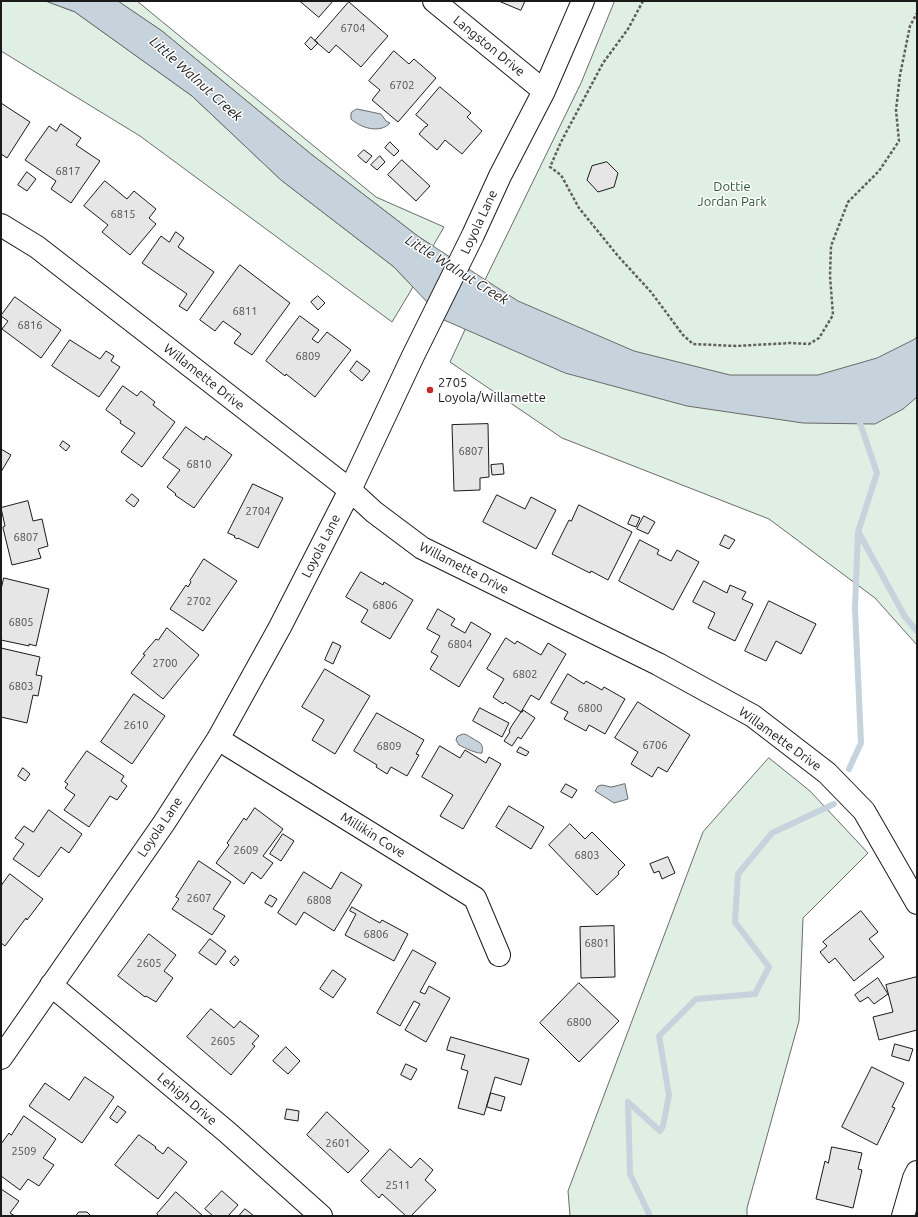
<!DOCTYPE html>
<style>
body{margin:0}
#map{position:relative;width:918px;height:1217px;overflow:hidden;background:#fff;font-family:Ubuntu,sans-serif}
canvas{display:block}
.frame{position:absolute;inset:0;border:2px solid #1a1a1a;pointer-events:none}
</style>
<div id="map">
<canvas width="918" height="1217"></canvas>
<div class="frame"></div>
</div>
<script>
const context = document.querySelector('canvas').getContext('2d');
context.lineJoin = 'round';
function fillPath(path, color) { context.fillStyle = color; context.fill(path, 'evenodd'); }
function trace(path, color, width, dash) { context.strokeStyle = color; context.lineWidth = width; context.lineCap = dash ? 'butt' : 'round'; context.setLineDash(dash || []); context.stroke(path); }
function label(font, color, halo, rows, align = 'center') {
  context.font = font + ' Ubuntu,sans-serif'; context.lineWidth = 3; context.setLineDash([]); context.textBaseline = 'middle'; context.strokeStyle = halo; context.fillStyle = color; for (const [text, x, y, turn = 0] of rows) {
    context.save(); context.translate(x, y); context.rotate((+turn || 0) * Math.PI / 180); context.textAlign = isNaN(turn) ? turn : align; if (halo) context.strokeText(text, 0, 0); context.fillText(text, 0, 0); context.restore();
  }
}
const green = new Path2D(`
 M 1,1 L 46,1 L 75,12 L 192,96 L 281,180 L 394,267 L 413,287 L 392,322 L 140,136 L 1,51 Z
 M 118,1 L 137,1 L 376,197 L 444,227 L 433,246 L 419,237 L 311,154 L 162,31 Z
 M 615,1 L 917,1 L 917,645 L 875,598 L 769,519 L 562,438 L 450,362 L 482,293 L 481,288 L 581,83 Z
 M 769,758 L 810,791 L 868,853 L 803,918 L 799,1021 L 747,1208 L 747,1216 L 570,1216 L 568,1191 L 703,832 Z`);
const water = new Path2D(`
 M 46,1 L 118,1 L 162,31 L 311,154 L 419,237 L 518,301 L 634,351 L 730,375 L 818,375 L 877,358 L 915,339 L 917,336 L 917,397 L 903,409 L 875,424 L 803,423 L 687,406 L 565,373 L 444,320 L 394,267 L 281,180 L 192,96 L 75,12 Z
 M 357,109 L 381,114 L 386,121 L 390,123 C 380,134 361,128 351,119 L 351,113 Z
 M 463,734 C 467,734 468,736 472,738 C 479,743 484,742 482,753 C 477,754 465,748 459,745 L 456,740 L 457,737 Z
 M 625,784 L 628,799 L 614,803 L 595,791 L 598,786 L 602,785 L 611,787 Z`);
const stream = new Path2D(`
 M 859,533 L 905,617 L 917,631
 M 849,769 L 861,743 L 855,608 L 858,532 L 877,473 L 858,417
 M 650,1216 L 630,1174 L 628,1102 L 660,1131 L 663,1126 L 669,1095 L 659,1036 L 696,999 L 755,994 L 769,967 L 735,922 L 738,874 L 772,833 L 834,804`);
const building = new Path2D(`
 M 300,1 L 333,1 L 319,17 Z
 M 499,1 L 525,1 L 521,10 Z
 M 349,2 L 388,36 L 361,67 L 336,45 L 329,53 L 315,41 Z
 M 311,37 L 318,43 L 311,50 L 305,44 Z
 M 394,51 L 409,64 L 414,59 L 436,78 L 398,122 L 372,100 L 380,90 L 369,81 Z
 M 440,87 L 471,113 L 467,117 L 482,131 L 462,154 L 445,140 L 437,150 L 419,134 L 426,126 L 426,127 L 428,125 L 416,115 Z
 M 1,103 L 30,122 L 7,158 L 1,154 Z
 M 61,124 L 81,138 L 76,145 L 100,161 L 71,203 L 51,189 L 56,181 L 25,160 L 49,126 L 56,131 Z
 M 390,142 L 399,151 L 394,156 L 385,148 Z
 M 364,150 L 372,156 L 366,163 L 358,156 Z
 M 380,156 L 385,162 L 377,170 L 371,165 Z
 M 402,160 L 430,186 L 416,201 L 388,175 Z
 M 607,162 L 618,173 L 614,187 L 598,192 L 587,180 L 592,166 Z
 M 27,172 L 36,179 L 27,191 L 18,185 Z
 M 105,181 L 127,199 L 134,191 L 156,209 L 149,218 L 156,224 L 130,255 L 102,232 L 108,225 L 84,206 Z
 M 176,232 L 184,238 L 178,247 L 214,272 L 187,311 L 179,306 L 187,294 L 142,263 L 161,236 L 169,242 Z
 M 240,265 L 290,303 L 252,355 L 234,343 L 241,334 L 223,321 L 215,331 L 200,320 Z
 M 318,296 L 325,303 L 318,310 L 311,302 Z
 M 15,297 L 61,330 L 41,358 L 2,329 L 8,321 L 1,316 Z
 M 300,316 L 319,330 L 312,339 L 318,343 L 327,332 L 351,350 L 315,397 L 286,374 L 285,376 L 266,361 Z
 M 70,340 L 100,359 L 106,351 L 114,356 L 111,361 L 120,367 L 99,397 L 52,366 Z
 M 357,361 L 370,371 L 362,381 L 350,371 Z
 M 123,386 L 137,396 L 141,391 L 155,402 L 153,405 L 175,422 L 142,467 L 121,452 L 135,433 L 120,423 L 121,421 L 106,410 Z
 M 488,424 L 489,477 L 480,478 L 480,490 L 454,491 L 452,425 Z
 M 186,427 L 204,440 L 206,436 L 232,455 L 194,508 L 175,495 L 176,494 L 167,487 L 180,470 L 163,458 Z
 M 63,441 L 70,446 L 66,451 L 60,446 Z
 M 1,449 L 11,455 L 1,472 Z
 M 503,464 L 504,474 L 492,475 L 491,465 Z
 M 253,484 L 283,498 L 258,548 L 238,538 L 237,539 L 234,537 L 235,536 L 228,533 Z
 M 132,494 L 139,500 L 134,507 L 126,501 Z
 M 497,495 L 525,509 L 531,497 L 556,510 L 536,549 L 483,522 Z
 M 28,501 L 33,521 L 42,519 L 48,546 L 38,549 L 41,558 L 12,565 L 3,528 L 3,527 L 5,526 L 1,508 Z
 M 579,505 L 632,532 L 608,580 L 591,571 L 590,573 L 552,554 L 569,520 L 571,521 Z
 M 632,515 L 640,518 L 636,527 L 628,524 Z
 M 644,516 L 655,522 L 648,534 L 637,529 Z
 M 725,535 L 735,540 L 729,549 L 720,545 Z
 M 640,540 L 659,550 L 657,554 L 671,561 L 677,550 L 699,562 L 673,610 L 619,581 Z
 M 204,559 L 237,581 L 203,631 L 170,609 L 186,585 L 188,587 L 191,582 L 190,581 Z
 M 361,572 L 383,585 L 384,582 L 413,600 L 390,639 L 361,622 L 368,610 L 346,597 Z
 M 4,578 L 49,589 L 36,646 L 29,644 L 29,646 L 1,640 L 1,590 Z
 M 704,581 L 727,593 L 730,585 L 746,592 L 742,599 L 753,604 L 735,641 L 708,628 L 715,613 L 693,602 Z
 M 769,601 L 816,624 L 801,654 L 776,641 L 766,661 L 745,651 Z
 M 438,609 L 455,619 L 451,625 L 465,633 L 471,622 L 491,634 L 459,687 L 430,669 L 438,656 L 431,652 L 440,636 L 427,629 Z
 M 167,628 L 199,655 L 163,699 L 131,673 L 145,655 L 143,654 L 156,639 L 158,640 Z
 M 506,638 L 515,644 L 517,641 L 541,655 L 548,643 L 566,654 L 539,700 L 531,695 L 521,712 L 505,702 L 503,704 L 493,697 L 504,679 L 487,669 Z
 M 333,642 L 341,646 L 333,664 L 325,660 Z
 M 1,648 L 40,657 L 36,675 L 42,676 L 38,696 L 33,695 L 27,723 L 1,717 Z
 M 325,669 L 370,696 L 335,754 L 312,740 L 324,720 L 302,707 Z
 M 568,674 L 584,684 L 586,681 L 602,690 L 604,687 L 625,699 L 605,734 L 589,725 L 586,731 L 564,719 L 568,712 L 551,703 Z
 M 134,694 L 165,716 L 132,764 L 101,742 Z
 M 638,702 L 690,735 L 667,772 L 658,767 L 652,777 L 631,764 L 638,752 L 615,738 Z
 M 480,708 L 509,723 L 502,737 L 473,721 Z
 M 523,710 L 535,718 L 521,739 L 518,737 L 512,746 L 504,741 L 510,732 L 509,731 L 511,727 L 521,712 L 522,712 Z
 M 377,713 L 424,740 L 416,754 L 419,755 L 407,776 L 391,767 L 387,774 L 376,767 L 377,765 L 354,751 Z
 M 440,746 L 460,758 L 465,750 L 486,763 L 489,757 L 501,764 L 463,829 L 440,816 L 453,795 L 422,777 Z
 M 520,747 L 529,752 L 526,756 L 517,752 Z
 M 87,751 L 124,776 L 121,781 L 127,786 L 117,800 L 110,796 L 89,827 L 64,810 L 75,795 L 65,788 L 68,784 L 65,782 Z
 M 23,768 L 30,774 L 25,781 L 18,776 Z
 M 566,784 L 577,790 L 572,798 L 561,792 Z
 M 509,806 L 544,827 L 531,849 L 496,827 Z
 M 255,808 L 283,829 L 263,856 L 273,863 L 261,879 L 252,872 L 244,884 L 216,863 L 229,845 L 227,843 L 244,818 L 246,820 Z
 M 49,810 L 82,834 L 69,853 L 61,847 L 39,877 L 13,859 L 24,844 L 15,838 L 24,826 L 33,832 Z
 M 570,824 L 585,839 L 592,832 L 625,865 L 618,872 L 619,874 L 597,895 L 549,845 Z
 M 283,834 L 294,841 L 281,861 L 270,854 Z
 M 668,857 L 675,873 L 662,879 L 659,871 L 654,873 L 650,864 Z
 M 199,861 L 231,882 L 213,909 L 225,916 L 212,935 L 172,909 L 179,899 L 176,897 Z
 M 304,872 L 331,889 L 341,872 L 362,885 L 334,931 L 304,912 L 296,925 L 278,913 Z
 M 10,874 L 43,899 L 27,920 L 26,918 L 5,946 L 1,943 L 1,886 Z
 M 270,895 L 277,899 L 272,907 L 265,903 Z
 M 352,907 L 380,923 L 382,920 L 408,934 L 394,961 L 345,935 L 356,914 L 350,911 Z
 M 861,911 L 878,932 L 869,939 L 884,957 L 854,981 L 835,958 L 829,963 L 820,952 L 827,946 L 823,942 Z
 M 614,926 L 615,977 L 581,978 L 580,927 Z
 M 149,934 L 176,955 L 164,971 L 173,978 L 156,1002 L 146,996 L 145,997 L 118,976 Z
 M 210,939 L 226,951 L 216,965 L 199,953 Z
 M 413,950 L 436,963 L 420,992 L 425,994 L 429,986 L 450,998 L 426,1042 L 405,1030 L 420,1004 L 414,1001 L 400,1026 L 377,1013 Z
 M 235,956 L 239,960 L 234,966 L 230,962 Z
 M 333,970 L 346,979 L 333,998 L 320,989 Z
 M 917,977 L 917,1030 L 879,1040 L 873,1017 L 893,1012 L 886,985 Z
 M 878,978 L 888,994 L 874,1004 L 868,997 L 860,1002 L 855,995 Z
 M 579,983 L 619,1021 L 579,1062 L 540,1023 Z
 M 211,1009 L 234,1028 L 240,1021 L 259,1036 L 252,1044 L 255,1046 L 231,1075 L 187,1037 Z
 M 451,1037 L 529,1059 L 521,1085 L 495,1077 L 484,1115 L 458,1108 L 468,1071 L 461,1069 L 465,1055 L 447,1050 Z
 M 895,1044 L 913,1049 L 909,1061 L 892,1056 Z
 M 286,1047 L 300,1061 L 288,1074 L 273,1061 Z
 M 406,1064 L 417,1069 L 411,1080 L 401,1075 Z
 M 872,1067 L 904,1083 L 892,1107 L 895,1108 L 894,1110 L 877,1145 L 842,1127 Z
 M 85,1077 L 114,1097 L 82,1143 L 29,1106 L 45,1083 L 69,1100 Z
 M 491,1093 L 505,1097 L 501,1111 L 487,1107 Z
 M 118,1106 L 126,1112 L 117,1123 L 110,1118 Z
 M 287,1109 L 299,1111 L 298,1121 L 285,1119 Z
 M 327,1112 L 369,1151 L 348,1173 L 307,1135 Z
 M 24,1116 L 56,1139 L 43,1158 L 54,1165 L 39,1186 L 28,1179 L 20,1190 L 1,1176 L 1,1144 L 9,1133 L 11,1135 Z
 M 139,1135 L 156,1147 L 155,1148 L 163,1154 L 168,1147 L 187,1162 L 158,1199 L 115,1165 Z
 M 832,1147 L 862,1153 L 858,1169 L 862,1170 L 853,1208 L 816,1199 L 825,1161 L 828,1163 Z
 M 390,1149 L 411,1168 L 420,1158 L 433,1170 L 425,1180 L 436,1190 L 411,1216 L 406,1216 L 382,1194 L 379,1198 L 361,1181 Z
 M 1,1189 L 19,1201 L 10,1213 L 15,1216 L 1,1216 Z
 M 222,1191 L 238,1205 L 228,1216 L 213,1216 L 205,1209 Z
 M 176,1192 L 177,1193 L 203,1216 L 159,1216 L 157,1214 Z
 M 245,1209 L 249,1212 L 254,1216 L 239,1216 Z
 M 79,1212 L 87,1212 L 91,1216 L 76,1216 Z`);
const path = new Path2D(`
 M 643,1 L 628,29 L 603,63 L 561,142 L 550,167 L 561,175 L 579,208 L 618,256 L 651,292 L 683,335 L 693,344 L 736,346 L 790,343 L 809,344 L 819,338 L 833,315 L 830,276 L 831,246 L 848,202 L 879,171 L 899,141 L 896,110 L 900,75 L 910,26 L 917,13`);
const minor = new Path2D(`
 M 434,1 L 544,91
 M 1,225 L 37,247 L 350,490 L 374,512 L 422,548 L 658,664 L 753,716 L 827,773 L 864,811 L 917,903
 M 218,739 L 475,898 L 499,955
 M 51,985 L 227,1132 L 321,1216
 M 1,1058 L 164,823 L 218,739 L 280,627 L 350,490 L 413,356 L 473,235 L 500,176 L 544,91 L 583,1
 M 903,1216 L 914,1178 L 917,1172`);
const markers = [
 [430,390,4,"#c62828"]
];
const numberNames = [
 ["6704",353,28],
 ["6702",402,85],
 ["6817",68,171],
 ["6815",123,214],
 ["6811",245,311],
 ["6816",30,325],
 ["6809",308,356],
 ["6807",471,451],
 ["6810",199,464],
 ["2704",258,511],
 ["6807",26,537],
 ["2702",199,601],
 ["6806",385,605],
 ["6805",21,622],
 ["6804",460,644],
 ["2700",165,663],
 ["6802",525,674],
 ["6803",21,686],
 ["6800",590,708],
 ["2610",136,725],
 ["6706",655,745],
 ["6809",389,746],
 ["2609",246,850],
 ["6803",587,855],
 ["2607",199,898],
 ["6808",319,900],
 ["6806",376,934],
 ["6801",597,943],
 ["2605",149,963],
 ["6800",579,1022],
 ["2605",223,1041],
 ["2601",338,1143],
 ["2509",24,1151],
 ["2511",398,1185]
];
const streetNames = [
 ["Langston Drive",489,46,39],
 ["Loyola Lane",479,222,-65],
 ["Willamette Drive",204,377,38],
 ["Loyola Lane",321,546,-63],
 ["Willamette Drive",464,568,27],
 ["Willamette Drive",780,739,36],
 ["Loyola Lane",160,827,-56],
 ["Millikin Cove",373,835,32],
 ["Lehigh Drive",187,1099,40]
];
const parkNames = [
 ["Dottie",732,187],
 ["Jordan Park",732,202]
];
const poiNames = [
 ["2705",438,383],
 ["Loyola/Willamette",438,398]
];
const waterNames = [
 ["Little Walnut Creek",196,79,42],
 ["Little Walnut Creek",457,270,32]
];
fillPath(green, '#e0efe3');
trace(green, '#6a6a6a', 1);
fillPath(water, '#c6d2dc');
trace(water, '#6a6a6a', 1);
trace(stream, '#c6d2dc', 6);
fillPath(building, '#e6e6e6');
trace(building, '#1a1a1a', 1);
trace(minor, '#1a1a1a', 24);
trace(path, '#5f5f5f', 2.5, [3, 2]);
trace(minor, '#fff', 22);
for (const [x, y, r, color] of markers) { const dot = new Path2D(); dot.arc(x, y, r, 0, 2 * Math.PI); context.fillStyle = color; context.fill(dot); trace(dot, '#fff', 1.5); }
label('11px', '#4d4d4d', null, numberNames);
label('13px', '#1a1a1a', '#fff', streetNames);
label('13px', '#2b5a34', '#fff', parkNames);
label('13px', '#1a1a1a', '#fff', poiNames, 'left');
label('italic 14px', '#1a1a1a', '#fff', waterNames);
</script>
